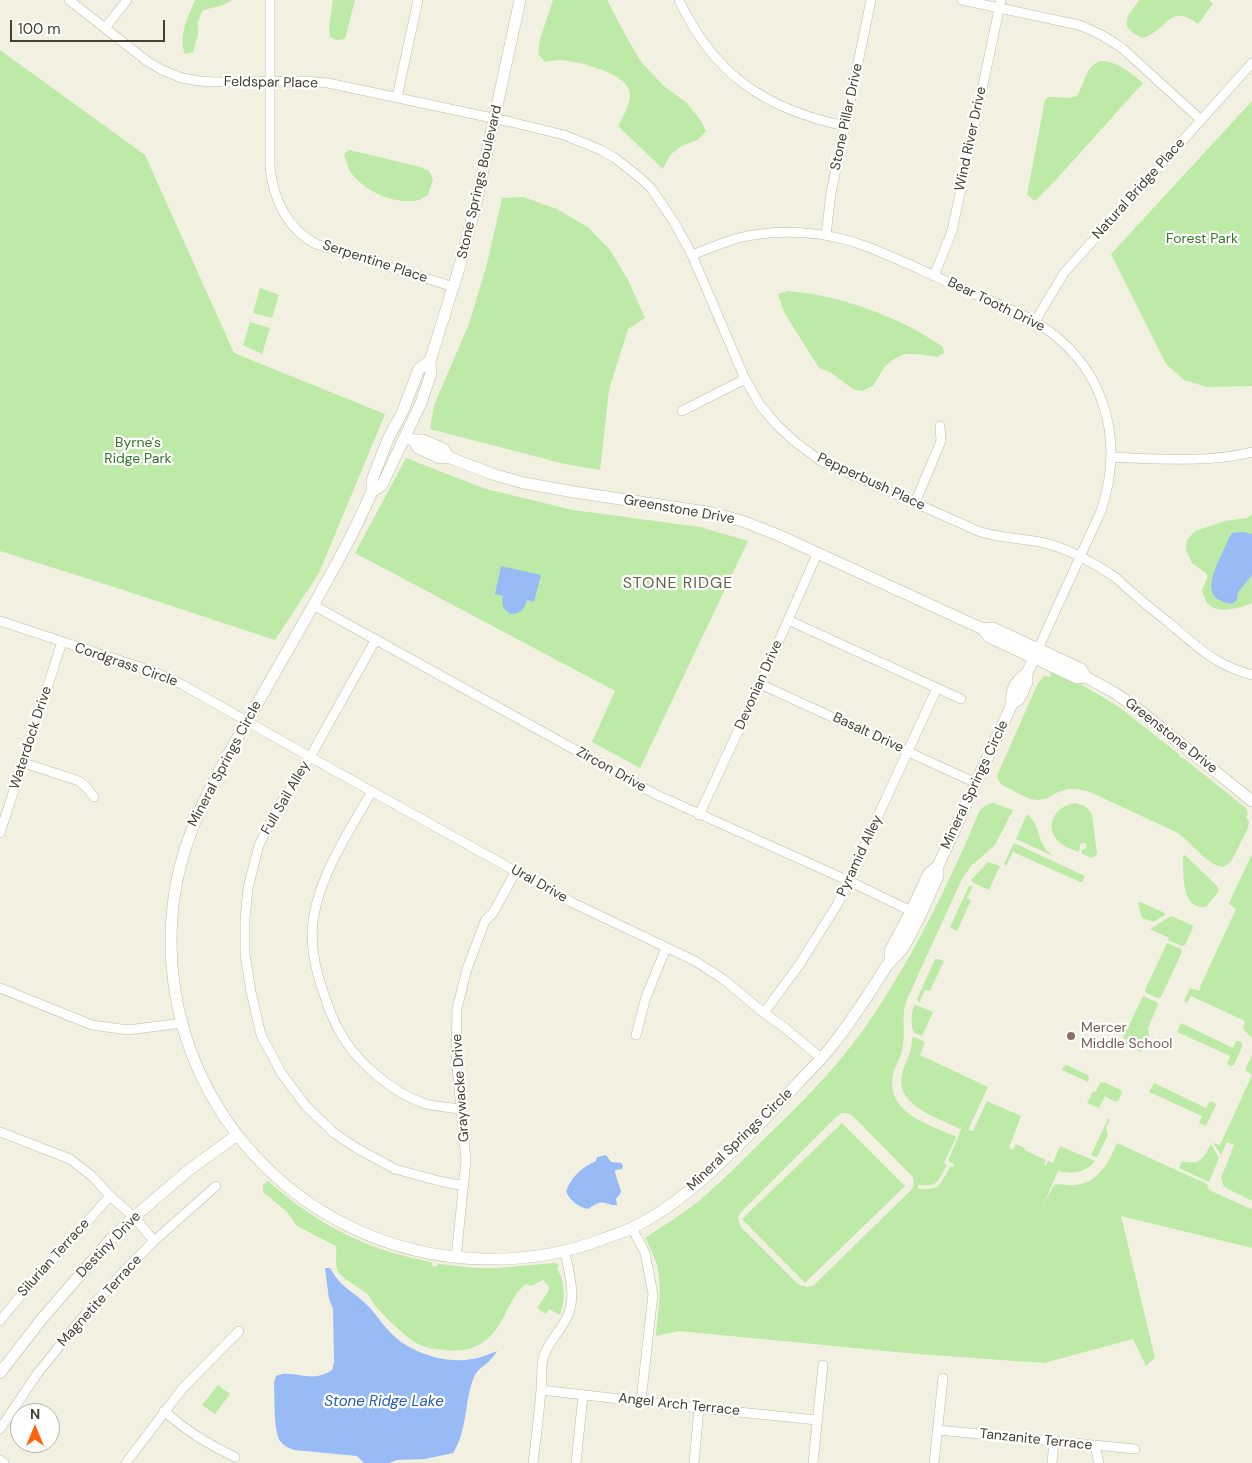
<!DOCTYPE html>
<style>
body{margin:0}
#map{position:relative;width:1252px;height:1463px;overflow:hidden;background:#f2f1e1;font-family:"DM Sans",sans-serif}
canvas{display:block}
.north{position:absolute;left:10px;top:1403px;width:50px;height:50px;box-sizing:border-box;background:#fff;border:1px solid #b4b3ad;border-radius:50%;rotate:0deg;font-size:14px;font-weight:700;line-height:20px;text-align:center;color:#444132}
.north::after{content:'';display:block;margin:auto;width:18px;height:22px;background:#ff640c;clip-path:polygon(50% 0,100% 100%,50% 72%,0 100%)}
.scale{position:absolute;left:10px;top:20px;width:155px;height:22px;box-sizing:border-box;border:2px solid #444132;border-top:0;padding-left:6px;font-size:15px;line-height:18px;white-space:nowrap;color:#444132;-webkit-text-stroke:4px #fff;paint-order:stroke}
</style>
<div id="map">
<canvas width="1252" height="1463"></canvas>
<div class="north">N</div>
<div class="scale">100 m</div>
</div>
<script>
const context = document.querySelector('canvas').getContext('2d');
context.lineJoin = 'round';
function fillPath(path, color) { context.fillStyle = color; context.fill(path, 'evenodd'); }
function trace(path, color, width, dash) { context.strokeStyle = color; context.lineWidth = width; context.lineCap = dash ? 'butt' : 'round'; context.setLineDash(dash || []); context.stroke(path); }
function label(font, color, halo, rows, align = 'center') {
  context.font = font + ' "DM Sans",sans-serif'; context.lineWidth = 4.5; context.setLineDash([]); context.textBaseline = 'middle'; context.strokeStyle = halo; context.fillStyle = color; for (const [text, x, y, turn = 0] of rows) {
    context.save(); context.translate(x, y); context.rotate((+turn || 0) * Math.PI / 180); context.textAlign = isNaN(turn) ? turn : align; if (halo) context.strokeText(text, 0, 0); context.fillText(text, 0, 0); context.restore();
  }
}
const green = new Path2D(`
 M 195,0 L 232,0 C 223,7 212,7 202,11 L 198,22 L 198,35 L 193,52 L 185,54 C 178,37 188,16 195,0 Z
 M 333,0 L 355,0 L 345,39 L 336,40 L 330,37 L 329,28 Z
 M 553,0 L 607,0 L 626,36 L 641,62 L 664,86 L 687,103 L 701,121 L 706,131 L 698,140 L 681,146 L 670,155 L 663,169 L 618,126 C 623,117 630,105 630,94 C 629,73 577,61 560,60 C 556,60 550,61 545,62 L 538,54 L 540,39 Z
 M 1139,0 L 1209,0 L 1213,4 L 1198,24 C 1168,2 1170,30 1142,38 C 1117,26 1127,18 1139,0 Z
 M 0,50 L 145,155 L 234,353 L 385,414 L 319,573 L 275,640 L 114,587 L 0,551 Z
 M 1101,61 C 1117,61 1131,73 1143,83 L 1053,183 L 1035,201 L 1027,195 L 1045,100 L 1048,97 L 1069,98 L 1077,96 C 1085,83 1085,66 1101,61 Z
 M 1252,101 L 1252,386 L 1207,387 L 1184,380 L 1166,364 L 1111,254 Z
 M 349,150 L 421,167 L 429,171 L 433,179 L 428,195 C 424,197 419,201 414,201 C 391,203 365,191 351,173 C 348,168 346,160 344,154 Z
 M 523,197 L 557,209 L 589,228 L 610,250 L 628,280 L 645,318 L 628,329 L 609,390 L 600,470 L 565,464 L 430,429 L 434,405 L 469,324 L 487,264 L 502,198 Z
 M 260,288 L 279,295 L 272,318 L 253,313 Z
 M 788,291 C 839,295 901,317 943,347 L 944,353 L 937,357 L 918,354 L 905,354 L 894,359 L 885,366 L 873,386 L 862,391 L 853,389 L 830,372 L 819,368 L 792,325 L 784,312 L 778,294 Z
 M 250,322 L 270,328 L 262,354 L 243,345 Z
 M 406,458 L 486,489 L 573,510 L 700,527 L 748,541 L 640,768 L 592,742 L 615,691 L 355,553 Z
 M 1252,514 L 1252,603 C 1241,608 1219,614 1209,605 C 1205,601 1204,595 1202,590 L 1207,579 L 1207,574 L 1192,563 L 1186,550 L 1187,540 L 1195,531 L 1225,521 L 1247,518 Z
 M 1052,671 L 1084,686 L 1119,707 L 1180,755 L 1179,756 L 1181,758 L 1182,757 L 1246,808 L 1248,814 L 1246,817 L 1249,821 L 1248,828 L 1231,862 L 1223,867 C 1208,866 1191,842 1178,833 L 1090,792 L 1078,789 L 1068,789 L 1056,793 L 1048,798 L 1038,800 L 1030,799 L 1013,791 L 1013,790 C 1006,787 1000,786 997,777 L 999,771 L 1038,683 L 1044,676 L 1051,677 L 1050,673 Z
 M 993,803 L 1013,810 L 995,845 L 971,866 L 962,879 L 908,997 C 900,1015 906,1027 903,1046 C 902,1056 895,1065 893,1075 C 886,1113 928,1124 955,1136 L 956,1138 L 944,1163 L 947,1165 C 938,1181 939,1187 919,1185 L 917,1189 C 941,1190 939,1186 950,1167 L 953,1167 L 954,1164 L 948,1161 L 962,1127 L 961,1127 L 960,1129 C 939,1118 895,1106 902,1075 C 905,1060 912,1055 912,1038 L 915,1037 L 925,1042 L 920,1055 L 988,1087 L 968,1130 L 973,1131 L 987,1101 L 1021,1116 L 1009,1148 L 1013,1150 L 1016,1144 L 1025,1148 L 1024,1150 L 1046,1160 L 1044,1164 L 1045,1166 L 1048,1161 L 1053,1163 L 1060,1146 L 1095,1161 C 1084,1174 1071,1175 1055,1170 L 1058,1171 L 1043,1205 L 1054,1185 C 1061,1183 1067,1186 1074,1185 C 1098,1184 1109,1162 1117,1143 L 1207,1184 L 1209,1190 L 1251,1209 L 1252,1208 L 1252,1248 L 1121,1216 L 1155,1358 L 1146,1366 L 1133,1339 L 1044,1363 L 917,1354 L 679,1331 L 656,1336 C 658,1312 663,1285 656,1262 C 653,1253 648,1244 645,1238 C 666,1224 688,1211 707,1194 C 725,1178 742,1161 759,1144 C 795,1109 831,1074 861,1033 C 910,964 947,888 980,810 L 986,805 ZM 842,1113 L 847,1113 L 853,1116 L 910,1174 C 915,1179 914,1183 912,1189 L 814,1285 C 809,1288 803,1287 798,1284 L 741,1227 L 738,1217 L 741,1212 L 835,1118 Z
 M 1075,803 L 1085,806 L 1092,814 L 1097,854 L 1094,857 L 1091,858 L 1081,853 L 1082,850 L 1086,848 L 1086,844 L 1084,843 L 1080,844 L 1080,849 L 1078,852 C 1071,849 1062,846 1057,840 C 1044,824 1056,806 1075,803 Z
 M 1027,814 C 1042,826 1035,842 1053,856 L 1016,839 Z
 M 1014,843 L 1085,876 L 1082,882 L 1080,882 L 1013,852 L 1006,866 L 1004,864 Z
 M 1252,854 L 1252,1038 L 1243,1029 L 1245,1021 L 1191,996 L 1187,1003 L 1184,1001 L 1190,988 L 1199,991 L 1201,988 L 1200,987 L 1236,909 L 1229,904 L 1229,903 Z
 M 1185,855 L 1218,887 L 1218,892 L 1206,907 C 1180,910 1184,873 1183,856 Z
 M 988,862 L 1000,866 L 989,890 L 974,883 L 971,880 Z
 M 969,886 L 973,886 L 967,898 L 971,900 L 957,931 L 952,929 L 950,927 Z
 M 1140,902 L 1165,913 L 1165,915 L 1153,922 L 1142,918 L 1138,903 Z
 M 1171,916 L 1192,925 L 1193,928 L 1185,945 L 1182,946 L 1168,940 L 1169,938 L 1150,929 Z
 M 1167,943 L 1181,949 L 1182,952 L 1161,997 L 1158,998 L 1146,993 L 1145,990 Z
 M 935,959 L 938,959 L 944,961 L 930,991 L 925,990 L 919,1003 L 917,999 Z
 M 1143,996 L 1157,1002 L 1158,1005 L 1148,1028 L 1149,1037 L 1141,1052 L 1125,1045 L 1127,1040 L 1123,1038 Z
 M 914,1005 L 916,1005 L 933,1012 L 922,1036 C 920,1035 915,1034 914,1032 C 910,1027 912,1011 914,1005 Z
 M 1181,1023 L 1233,1048 L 1236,1041 L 1240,1041 L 1242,1044 L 1242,1047 L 1234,1065 L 1232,1066 L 1227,1064 L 1230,1056 L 1177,1032 Z
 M 1252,1055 L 1252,1201 L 1224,1187 L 1221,1178 L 1234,1145 L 1227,1142 L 1221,1155 L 1213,1143 L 1220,1145 L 1252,1075 L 1245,1070 Z
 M 1067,1065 L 1088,1075 L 1089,1078 L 1088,1082 L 1062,1070 L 1064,1066 Z
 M 1103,1082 L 1121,1090 L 1122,1093 L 1118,1101 L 1115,1102 L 1105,1096 L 1099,1108 L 1087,1103 L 1093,1091 L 1096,1092 L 1100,1083 Z
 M 1154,1083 L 1206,1108 L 1210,1101 L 1215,1103 L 1216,1105 L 1206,1126 L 1199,1123 L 1202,1116 L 1149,1092 Z
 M 1108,1119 L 1110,1119 L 1106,1128 L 1108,1135 L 1097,1157 L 1091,1155 Z
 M 842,1123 L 905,1186 L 805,1283 L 742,1219 Z
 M 1211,1144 L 1219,1158 L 1209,1182 L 1179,1168 L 1182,1161 C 1200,1166 1204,1158 1211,1144 Z
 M 268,1181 C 303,1212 344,1238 390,1252 C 403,1256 417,1259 431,1262 L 433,1266 L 435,1267 L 439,1264 L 474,1268 L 496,1268 L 555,1263 L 559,1265 L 557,1269 C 566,1282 565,1301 560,1315 L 549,1309 L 546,1314 L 537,1308 L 548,1292 L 549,1287 L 543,1280 L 531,1286 L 526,1284 C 504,1301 505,1335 474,1347 C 464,1351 454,1351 444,1350 C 435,1349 426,1348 418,1344 C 405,1337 383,1315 373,1303 C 371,1301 371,1298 369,1296 C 361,1287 346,1282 339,1273 C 334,1266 337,1254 336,1246 L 297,1226 L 287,1212 L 263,1192 L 263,1185 Z
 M 218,1385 L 230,1394 L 215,1414 L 202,1405 Z`);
const water = new Path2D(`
 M 1243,532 L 1252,534 L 1252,575 L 1238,592 L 1237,600 L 1232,604 C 1204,600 1210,582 1218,562 C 1223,552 1226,543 1232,533 Z
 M 501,566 L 541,575 L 534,602 L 527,600 C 524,610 520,614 510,614 C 503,608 501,605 503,596 L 495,594 Z
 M 606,1155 L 611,1162 L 621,1163 L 623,1166 L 622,1169 L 615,1170 C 615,1176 621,1189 621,1191 C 621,1194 618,1196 616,1199 L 617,1205 C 602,1205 605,1197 588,1209 C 578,1207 570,1201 566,1191 C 572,1176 582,1167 596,1161 L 597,1157 Z
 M 325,1268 L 330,1268 C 333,1272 335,1277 339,1281 C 347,1290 359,1296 368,1306 C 377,1315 384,1327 393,1335 C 411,1353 446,1364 472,1359 C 481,1358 489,1354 497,1351 C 495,1354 493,1358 490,1360 C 485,1366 477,1369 474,1377 C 464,1401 468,1430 453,1453 L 425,1459 L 397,1460 L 389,1463 L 364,1463 L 357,1456 L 294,1450 C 289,1448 284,1446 281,1442 C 273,1433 275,1396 274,1383 L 276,1376 C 293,1368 310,1385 332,1370 L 334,1362 L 333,1309 L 329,1299 Z`);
const minor = new Path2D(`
 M 69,0 L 147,61 L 162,70 L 182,78 L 199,81 L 215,82 L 304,81 L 328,83 L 511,122 L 564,135 L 601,150 L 615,158 L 639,177 L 651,188 L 674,222 L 692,255 L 745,379 L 760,405 L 776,424 L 794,441 L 821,461 L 978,531 C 998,538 1019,538 1040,542 C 1065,547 1094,563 1115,577 C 1132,593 1150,608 1168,622 C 1196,646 1215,665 1252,675
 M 270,0 L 270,167 C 273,198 287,229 316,244 L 454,287
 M 679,0 C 714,75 765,109 845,126
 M 962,0 L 1079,25 C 1095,31 1108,38 1122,48 L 1201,120
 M 105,28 L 127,0
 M 397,97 L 418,0
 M 826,235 L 831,193 L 871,0
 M 692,255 C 707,249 722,243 738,238 C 778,228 826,231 865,246 C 895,257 925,272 955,285 C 972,293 989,300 1007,308 C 1016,312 1026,316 1034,321 C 1103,362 1126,436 1101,511 L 1038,649
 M 934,276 L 952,231 L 1001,0
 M 1035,321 L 1064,273 L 1252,63
 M 682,411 L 745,379
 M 1112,457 C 1158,459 1207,463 1252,452
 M 915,503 L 941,441 L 940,426
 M 313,605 L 655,794 L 849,881 L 915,913
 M 788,620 L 961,699
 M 0,621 L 155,672 L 183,685 L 310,757 L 571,902 L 695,961 L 723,979 L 764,1013 L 785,1028 L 821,1058
 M 376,639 L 310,757 L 277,810 L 259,845 L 248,888 L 245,919 L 245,954 L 251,992 L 261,1035 L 282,1074 L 306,1106 L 334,1133 L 358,1149 L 395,1169 L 439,1181 L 464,1186
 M 760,684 L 976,783
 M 24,763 L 79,781 L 86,787 L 94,797
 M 372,791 C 350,830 322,871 314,915 C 309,940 315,970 324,994 C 328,1007 333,1020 340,1032 C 356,1062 394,1094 426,1104 C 437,1107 449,1107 460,1109
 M 699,815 L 760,684 L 817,554
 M 0,833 L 62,642
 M 0,988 L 92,1025 L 128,1030 L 182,1023
 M 764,1013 L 799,965 L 837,905 L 937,688
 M 636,1035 L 646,997 L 666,948
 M 0,1132 L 70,1159 L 93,1177 L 110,1196 L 134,1217 L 154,1241
 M 632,1228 L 645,1253 L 653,1294 L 641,1401
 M 456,1258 L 466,1160 L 456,1057 L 457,1009 L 467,969 L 485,921 L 493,913 L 516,871
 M 0,1321 L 16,1301 L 110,1196
 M 541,1390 L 699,1408 L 817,1420
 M 164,1411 C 185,1430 209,1445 235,1457
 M 0,1429 L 37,1374 L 87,1312 L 124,1271 L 154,1241 L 216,1186
 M 938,1430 L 1135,1449
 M 1095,1446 L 1099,1463
 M 0,1460 L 4,1463
 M 126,1463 L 182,1389 L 239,1331
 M 533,1463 C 536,1439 539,1414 541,1390 C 542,1380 541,1370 543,1359 C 546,1346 555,1337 562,1326 C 579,1301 570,1279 565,1252
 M 576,1463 L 583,1395
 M 694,1463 L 699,1408
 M 813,1463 L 823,1365
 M 934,1463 L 943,1378
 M 1052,1463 L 1054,1441`);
const tertiary = new Path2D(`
 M 520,0 L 475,207 L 460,265 L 430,361 L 431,373 L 421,403 L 382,485 L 372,492 C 365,506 359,521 351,536 C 324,589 293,640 264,692 C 228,755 187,818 175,891 C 145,1083 291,1255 484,1259 C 527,1260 564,1254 603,1239 C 614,1235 624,1232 634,1227 C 674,1207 704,1179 736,1148 C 757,1127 778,1105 798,1083 C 809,1071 821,1060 831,1047 C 851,1022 869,994 886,967 C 891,960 897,956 902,949 C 917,926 927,900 938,876 L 938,866 L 1012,704 C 1010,690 1015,681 1027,673
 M 409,439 L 414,440 L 423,440 L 444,449 L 448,457
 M 414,440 L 418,448 L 440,458 L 448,457 L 492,474 L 524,483 L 574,492 L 713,513 L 745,522 L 778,535 L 983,629 L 993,628 L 1081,669 L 1086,677 L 1115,693 L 1139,710 L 1252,801
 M 372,492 L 372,480 L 388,439 L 402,413 L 419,369 L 430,361
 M 983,629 L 989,637 L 1077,678 L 1086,677
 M 1012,704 L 1019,699 L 1022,694 L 1027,682 L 1027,673 L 1037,651
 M 890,961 L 890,951 L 911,911 L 929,873 L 938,866
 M 0,1373 L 41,1320 L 111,1239 L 134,1217 L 189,1170 L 237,1135`);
const markers = [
 [1071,1036,5,"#8d6e63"]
];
const streetNames = [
 ["Feldspar Place",271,83,1],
 ["Stone Pillar Drive",847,117,-78],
 ["Wind River Drive",971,139,-78],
 ["Stone Springs Boulevard",480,182,-77],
 ["Natural Bridge Place",1139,189,-48],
 ["Serpentine Place",375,262,18],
 ["Bear Tooth Drive",996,305,26],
 ["Pepperbush Place",871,482,25],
 ["Greenstone Drive",679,510,10],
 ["Cordgrass Circle",126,665,19],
 ["Devonian Drive",759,685,-66],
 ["Basalt Drive",868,733,25],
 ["Greenstone Drive",1171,736,38],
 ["Waterdock Drive",31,738,-72],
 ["Mineral Springs Circle",225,764,-62],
 ["Zircon Drive",611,770,29],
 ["Mineral Springs Circle",975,785,-65],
 ["Full Sail Alley",286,798,-60],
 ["Pyramid Alley",860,856,-65],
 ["Ural Drive",539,884,29],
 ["Graywacke Drive",461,1088,-94],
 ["Mineral Springs Circle",740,1140,-44],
 ["Destiny Drive",109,1245,-46],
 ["Silurian Terrace",54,1258,-48],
 ["Magnetite Terrace",100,1301,-48],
 ["Angel Arch Terrace",679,1405,6],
 ["Tanzanite Terrace",1036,1440,6]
];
const parkNames = [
 ["Forest Park",1202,239],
 ["Byrne's",138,443],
 ["Ridge Park",138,459]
];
const educationNames = [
 ["Mercer",1081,1028],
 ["Middle School",1081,1044]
];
const waterNames = [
 ["Stone Ridge Lake",384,1402]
];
const quarterNames = [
 ["STONE RIDGE",678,584]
];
fillPath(green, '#bdeaa6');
fillPath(water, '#98bbf5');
trace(minor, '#bebba4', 10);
trace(tertiary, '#bebba4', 12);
trace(minor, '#fff', 9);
trace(tertiary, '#fff', 11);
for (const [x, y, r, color] of markers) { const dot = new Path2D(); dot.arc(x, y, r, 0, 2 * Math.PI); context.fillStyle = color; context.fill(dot); trace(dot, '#fff', 2); }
label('14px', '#444132', '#fff', streetNames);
label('14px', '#307822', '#fff', parkNames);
label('14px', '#785e54', '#fff', educationNames, 'left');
label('italic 15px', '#2559b5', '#fff', waterNames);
context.letterSpacing = '1px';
label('16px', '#676148', '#fff', quarterNames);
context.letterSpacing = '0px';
</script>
